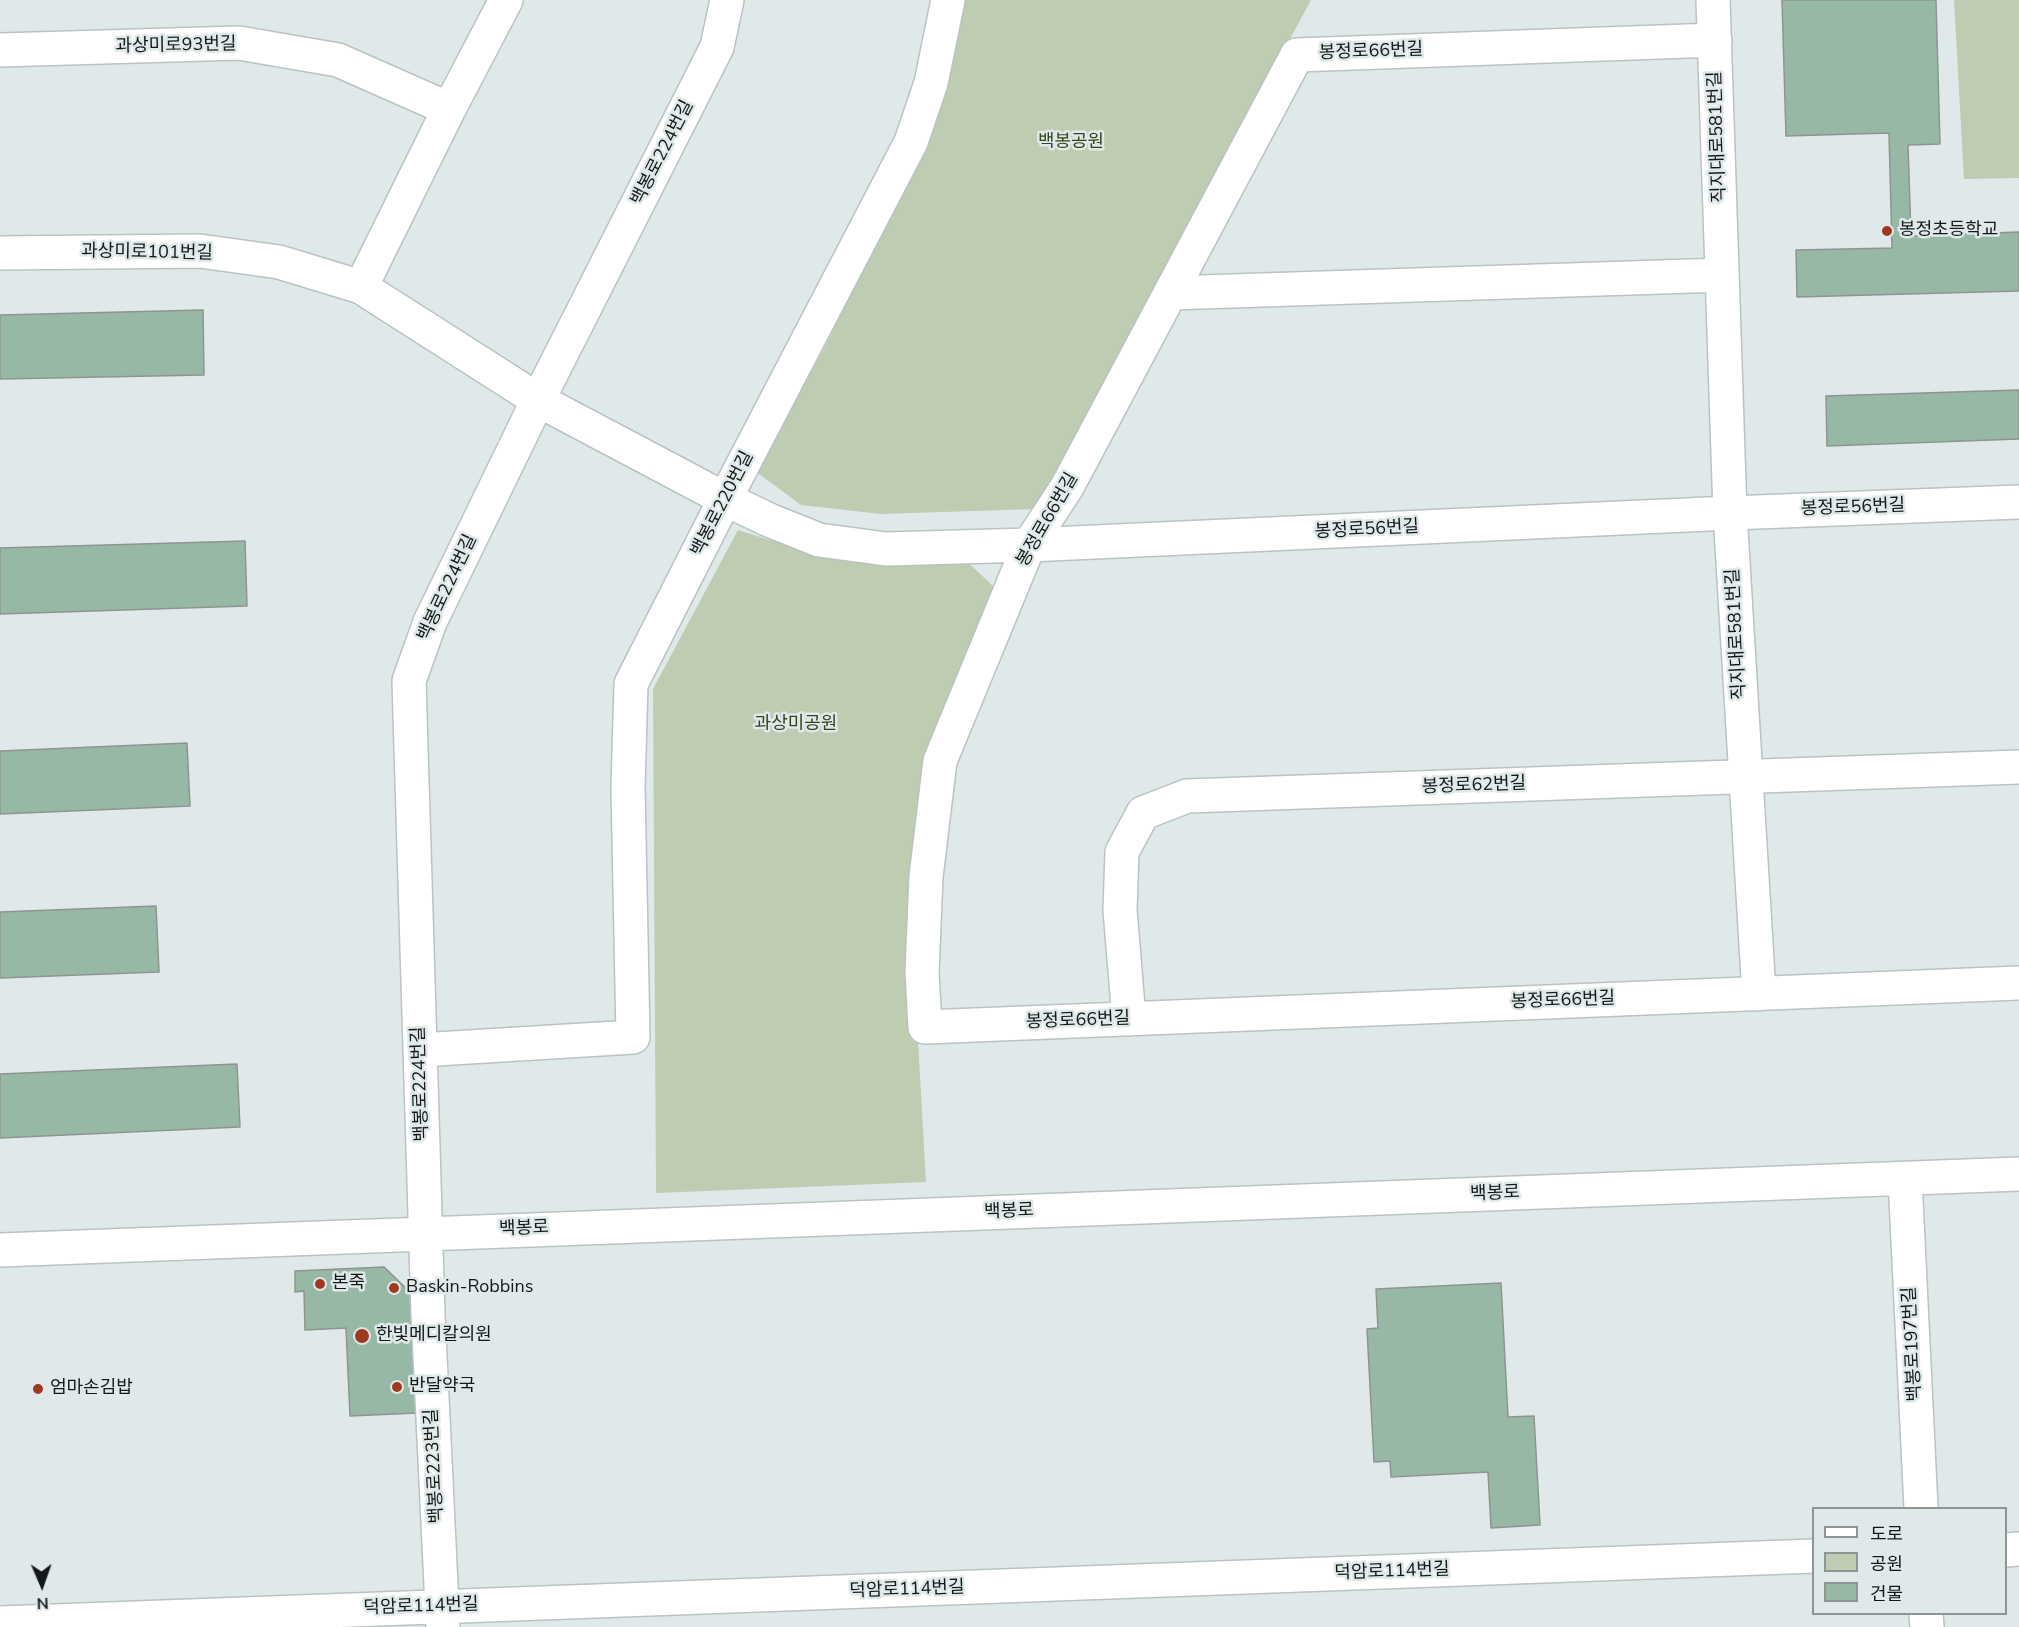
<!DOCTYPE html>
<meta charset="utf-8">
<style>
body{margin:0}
#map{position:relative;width:2019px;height:1627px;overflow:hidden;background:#e0e9e9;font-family:"Nunito Sans","Noto Sans KR",sans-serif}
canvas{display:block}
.legend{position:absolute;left:1812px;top:1507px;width:195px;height:108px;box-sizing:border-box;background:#e0e9e9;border:2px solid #8f9595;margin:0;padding:8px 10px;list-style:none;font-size:18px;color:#151818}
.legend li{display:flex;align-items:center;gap:12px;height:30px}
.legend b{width:30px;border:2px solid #8f9595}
.north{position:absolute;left:12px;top:1555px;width:60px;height:60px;-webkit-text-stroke:4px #e0e9e9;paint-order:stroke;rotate:178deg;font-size:16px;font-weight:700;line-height:24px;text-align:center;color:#151818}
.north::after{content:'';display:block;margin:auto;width:21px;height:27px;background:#151818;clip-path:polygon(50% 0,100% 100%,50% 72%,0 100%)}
</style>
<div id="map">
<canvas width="2019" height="1627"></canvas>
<ul class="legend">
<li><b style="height:8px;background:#fff"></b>도로</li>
<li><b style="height:16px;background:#beccb1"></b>공원</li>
<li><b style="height:16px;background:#98b8a6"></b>건물</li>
</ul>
<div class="north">N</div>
</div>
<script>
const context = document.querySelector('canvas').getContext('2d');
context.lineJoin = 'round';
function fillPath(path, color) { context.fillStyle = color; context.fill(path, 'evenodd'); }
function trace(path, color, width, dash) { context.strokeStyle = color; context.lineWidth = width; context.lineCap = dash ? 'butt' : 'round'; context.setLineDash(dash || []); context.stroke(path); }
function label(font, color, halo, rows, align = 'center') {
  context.font = font + ' "Nunito Sans","Noto Sans KR",sans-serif'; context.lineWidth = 5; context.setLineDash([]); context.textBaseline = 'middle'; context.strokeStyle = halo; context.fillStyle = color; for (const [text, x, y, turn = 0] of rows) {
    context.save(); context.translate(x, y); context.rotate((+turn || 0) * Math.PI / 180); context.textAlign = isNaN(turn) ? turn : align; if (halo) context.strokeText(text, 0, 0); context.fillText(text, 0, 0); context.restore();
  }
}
const green = new Path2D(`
 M 956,0 L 1311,0 L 1036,509 L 881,514 L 801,505 L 755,471 L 826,345 L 926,139 Z
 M 1954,0 L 2019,0 L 2019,178 L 1964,179 Z
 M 738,530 L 827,558 L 960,555 L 995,588 L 935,757 L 917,1022 L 926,1182 L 656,1193 L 653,689 Z`);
const building = new Path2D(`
 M 1782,0 L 1936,0 L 1940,144 L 1908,145 L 1911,236 L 2019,232 L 2019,291 L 1797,297 L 1796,250 L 1892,248 L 1889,133 L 1786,136 Z
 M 203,310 L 204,375 L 0,379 L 0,315 Z
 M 2019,390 L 2019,439 L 1827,446 L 1826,396 Z
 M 245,541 L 247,606 L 0,614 L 0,548 Z
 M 187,743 L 190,806 L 0,814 L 0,751 Z
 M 156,906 L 159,972 L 0,978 L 0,912 Z
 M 237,1064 L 240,1127 L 0,1138 L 0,1074 Z
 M 384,1267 L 411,1293 L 417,1413 L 350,1416 L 346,1328 L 305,1330 L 304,1291 L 295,1292 L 295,1271 Z
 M 1501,1283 L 1508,1417 L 1534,1416 L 1540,1525 L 1491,1528 L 1488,1472 L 1391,1477 L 1390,1461 L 1374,1462 L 1367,1329 L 1378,1328 L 1376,1289 Z`);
const minor = new Path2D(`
 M 1713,0 L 1730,513 L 1759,994
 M 1715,40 L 1297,55 L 1067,487 L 1029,545 L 940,761 L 926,877 L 922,972 L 925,1027 L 2019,983
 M 0,50 L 239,43 L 338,60 L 449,109
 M 0,253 L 200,251 L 279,262 L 361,287 L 538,400 L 725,499 L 769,520 L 819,540 L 886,549 L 1029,545 L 1730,513 L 2019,502
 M 361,287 L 449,109 L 506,0
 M 1170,293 L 1722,275
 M 1129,1019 L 1120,910 L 1122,852 L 1143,813 L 1187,796 L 2019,767
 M 420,1050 L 633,1037 L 628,787 L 631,684 L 725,499 L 911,142 L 931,83 L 948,0
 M 1905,1179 L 1921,1508
 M 0,1250 L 2019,1174
 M 2006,1550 L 2019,1549
 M 1926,1614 L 1927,1627
 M 0,1623 L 1814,1556
 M 443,1627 L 428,1314 L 409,681 L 430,622 L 538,400 L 717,47 L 727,0`);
const markers = [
 [1887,231,6,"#a03720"],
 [320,1284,6,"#a03720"],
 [394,1288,6,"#a03720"],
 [362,1336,8,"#a03720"],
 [397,1387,6,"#a03720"],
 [38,1389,6,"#a03720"]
];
const streetNames = [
 ["과상미로93번길",176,46,-1],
 ["봉정로66번길",1371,52,-2],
 ["직지대로581번길",1718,137,-92],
 ["백봉로224번길",663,153,-63],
 ["과상미로101번길",147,253,1],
 ["백봉로220번길",723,504,-63],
 ["봉정로56번길",1853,508,-2],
 ["봉정로66번길",1048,520,-60],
 ["봉정로56번길",1367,530,-3],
 ["백봉로224번길",448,588,-65],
 ["직지대로581번길",1737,634,-93],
 ["봉정로62번길",1474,786,-2],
 ["봉정로66번길",1563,1001,-2],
 ["봉정로66번길",1078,1021,-2],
 ["백봉로224번길",421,1084,-92],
 ["백봉로",1495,1194,-2],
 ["백봉로",1009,1212,-2],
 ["백봉로",524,1229,-2],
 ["백봉로197번길",1913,1344,-93],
 ["백봉로223번길",435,1466,-93],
 ["덕암로114번길",1392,1572,-2],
 ["덕암로114번길",907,1590,-2],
 ["덕암로114번길",421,1607,-2]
];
const parkNames = [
 ["백봉공원",1071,143],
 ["과상미공원",796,725]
];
const poiNames = [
 ["봉정초등학교",1899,231],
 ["본죽",332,1284],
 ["Baskin-Robbins",406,1288],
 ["한빛메디칼의원",376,1336],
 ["반달약국",409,1387],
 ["엄마손김밥",50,1389]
];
fillPath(green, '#beccb1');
fillPath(building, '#98b8a6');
trace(building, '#8e9591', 1.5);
trace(minor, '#bac2c2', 36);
trace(minor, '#fff', 33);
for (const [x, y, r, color] of markers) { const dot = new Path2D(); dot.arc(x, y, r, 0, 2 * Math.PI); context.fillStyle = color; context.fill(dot); trace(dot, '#e0e9e9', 2); }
label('18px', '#151818', '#e0e9e9', streetNames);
label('18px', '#324619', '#e0e9e9', parkNames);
label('18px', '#151818', '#e0e9e9', poiNames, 'left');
</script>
